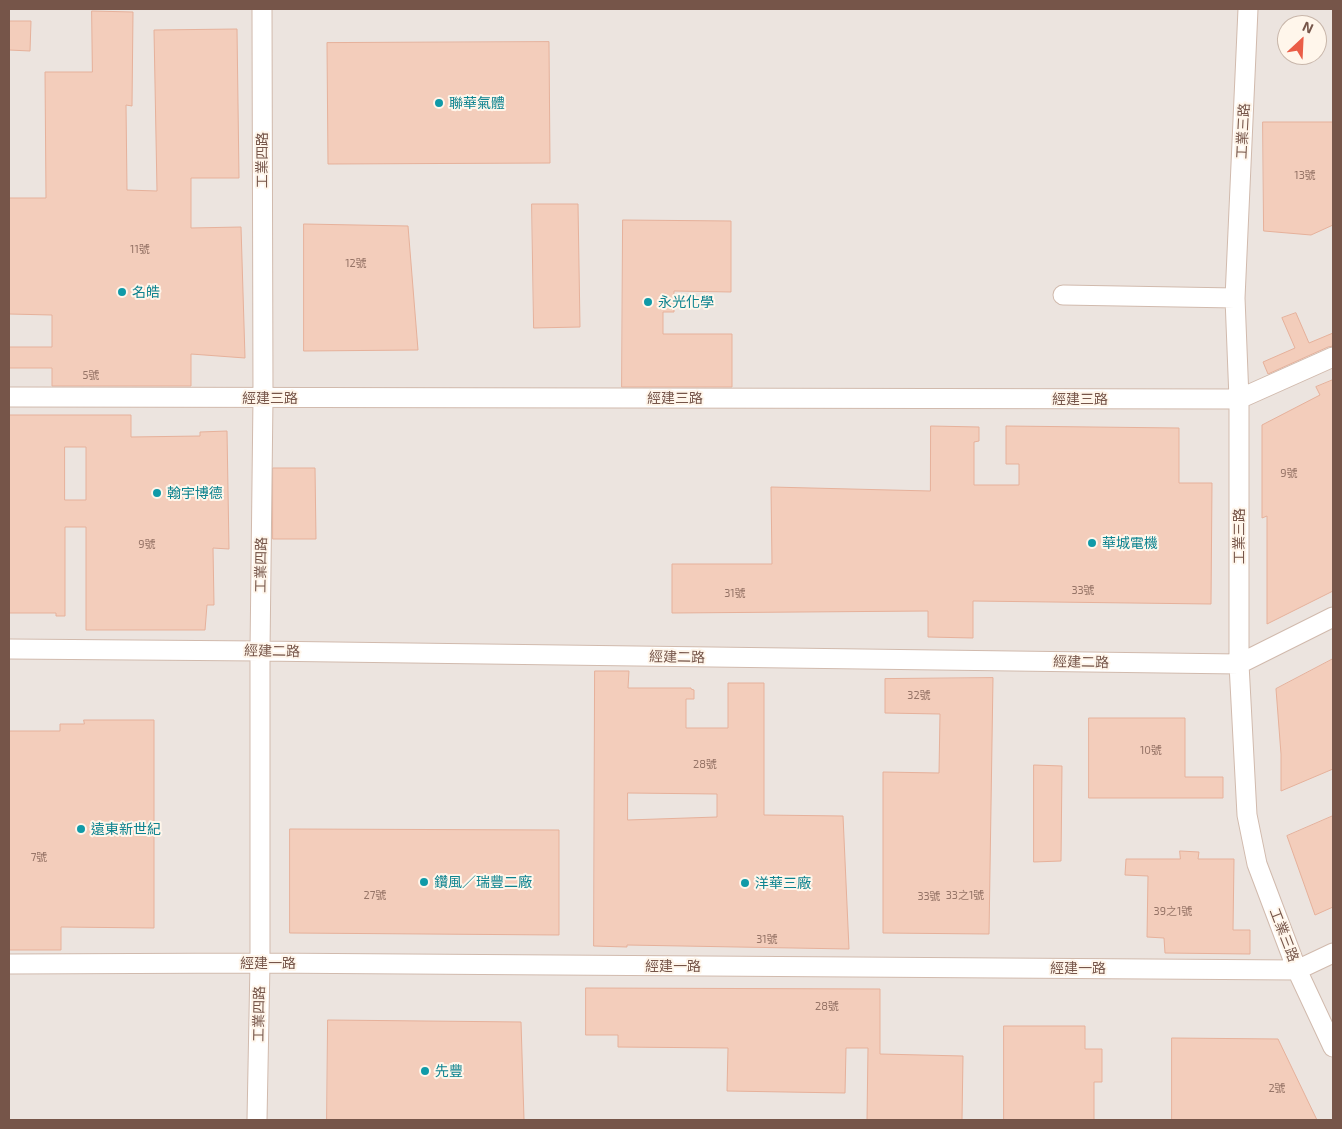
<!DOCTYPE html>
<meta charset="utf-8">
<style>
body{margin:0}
#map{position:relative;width:1342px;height:1129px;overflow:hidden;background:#fdf1e4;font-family:"Exo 2",sans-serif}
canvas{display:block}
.frame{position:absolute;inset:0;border:10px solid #765549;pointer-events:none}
.north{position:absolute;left:1277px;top:15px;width:50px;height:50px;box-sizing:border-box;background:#fff6eb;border:1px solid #c8b6aa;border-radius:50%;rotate:25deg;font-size:14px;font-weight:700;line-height:20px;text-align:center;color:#765549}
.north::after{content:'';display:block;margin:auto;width:18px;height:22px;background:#ea5d47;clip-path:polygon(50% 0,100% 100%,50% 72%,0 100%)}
</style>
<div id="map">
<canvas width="1342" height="1129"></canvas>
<div class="frame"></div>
<div class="north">N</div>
</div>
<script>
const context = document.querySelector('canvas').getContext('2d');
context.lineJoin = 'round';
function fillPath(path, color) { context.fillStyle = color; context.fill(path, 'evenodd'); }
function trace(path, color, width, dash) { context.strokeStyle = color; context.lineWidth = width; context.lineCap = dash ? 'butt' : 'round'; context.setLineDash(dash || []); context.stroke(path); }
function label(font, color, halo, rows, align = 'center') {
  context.font = font + ' "Exo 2","Noto Sans TC",sans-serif'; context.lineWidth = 4; context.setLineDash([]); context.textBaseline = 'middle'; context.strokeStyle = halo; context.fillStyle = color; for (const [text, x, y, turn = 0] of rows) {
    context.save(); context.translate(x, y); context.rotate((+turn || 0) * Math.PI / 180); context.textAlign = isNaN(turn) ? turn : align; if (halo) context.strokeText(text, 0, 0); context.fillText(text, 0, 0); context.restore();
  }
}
const industrial = new Path2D(`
 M 9,9 L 1333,9 L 1333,1120 L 9,1120 ZM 1287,25 L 1317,25 L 1317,55 L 1287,55 Z`);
const building = new Path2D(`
 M 92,11 L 133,12 L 132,106 L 126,105 L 127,190 L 157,191 L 154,30 L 237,29 L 239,178 L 191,178 L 191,228 L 241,227 L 245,358 L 191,354 L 191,386 L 52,386 L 52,368 L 9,368 L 9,347 L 52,347 L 52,315 L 9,314 L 9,198 L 46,198 L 45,72 L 92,72 Z
 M 9,21 L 31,21 L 30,51 L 9,50 Z
 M 549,42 L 550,163 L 328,164 L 327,43 Z
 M 1263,122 L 1333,122 L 1333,225 L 1311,235 L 1264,231 Z
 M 532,204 L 578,204 L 580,327 L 534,328 Z
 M 623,220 L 731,221 L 731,292 L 674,291 L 674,312 L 663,312 L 663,334 L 732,334 L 732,387 L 622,387 Z
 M 304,224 L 408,226 L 418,350 L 304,351 Z
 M 1296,313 L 1309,343 L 1333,333 L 1333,346 L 1328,347 L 1268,374 L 1263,362 L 1295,348 L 1282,318 Z
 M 1333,380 L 1333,591 L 1267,624 L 1267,516 L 1262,518 L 1262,425 L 1320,395 L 1316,387 Z
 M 9,415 L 131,415 L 131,437 L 200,436 L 200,432 L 227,431 L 229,549 L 213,548 L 214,605 L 207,605 L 205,630 L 86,630 L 86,527 L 65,527 L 65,616 L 56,616 L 56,613 L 9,613 ZM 65,447 L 86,447 L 86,500 L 65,500 Z
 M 931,426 L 979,427 L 979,441 L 974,442 L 974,485 L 1019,485 L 1019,464 L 1006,464 L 1006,426 L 1179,428 L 1179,483 L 1212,483 L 1211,604 L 973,601 L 973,638 L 928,637 L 928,611 L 672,613 L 672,564 L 772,564 L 771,487 L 930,491 Z
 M 273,468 L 315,468 L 316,539 L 273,539 Z
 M 1333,659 L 1333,769 L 1281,791 L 1281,754 L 1276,689 Z
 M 595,671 L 629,671 L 628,688 L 691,688 L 691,689 L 694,690 L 694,699 L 686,699 L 686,728 L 728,728 L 728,683 L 764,683 L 764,815 L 843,816 L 849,949 L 627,945 L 627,947 L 594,946 ZM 628,793 L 717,794 L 717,817 L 628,820 Z
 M 993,678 L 989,934 L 883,933 L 883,772 L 939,773 L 940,714 L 885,713 L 885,679 Z
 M 1089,718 L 1185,718 L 1185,777 L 1223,777 L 1223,798 L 1089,798 Z
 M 84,720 L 154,720 L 154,928 L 61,927 L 61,950 L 9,950 L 9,731 L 60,731 L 60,724 L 84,724 Z
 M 1034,765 L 1062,766 L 1061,861 L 1034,862 Z
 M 1333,816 L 1333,907 L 1315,915 L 1287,836 Z
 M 290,829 L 559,830 L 559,935 L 290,933 Z
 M 1180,851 L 1199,852 L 1198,859 L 1234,859 L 1233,930 L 1250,930 L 1250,954 L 1165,953 L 1164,938 L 1147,937 L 1148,876 L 1125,875 L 1126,859 L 1180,859 Z
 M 586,988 L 880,989 L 880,1054 L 963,1056 L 962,1120 L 867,1120 L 868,1048 L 846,1048 L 845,1093 L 727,1091 L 728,1048 L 618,1047 L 618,1035 L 586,1035 Z
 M 328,1020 L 521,1022 L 524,1120 L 327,1120 Z
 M 1004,1026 L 1085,1026 L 1085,1049 L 1102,1049 L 1102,1082 L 1094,1082 L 1094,1120 L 1004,1120 Z
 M 1172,1038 L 1278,1039 L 1317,1120 L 1172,1120 Z`);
const minor = new Path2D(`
 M 1248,9 L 1235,298 L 1239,399 L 1239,664 L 1247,815 L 1257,864 L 1297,970 L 1333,1047
 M 1063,295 L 1235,298
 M 9,397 L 1239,399 L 1333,357
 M 9,649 L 260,651 L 1239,664 L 1333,617
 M 9,964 L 260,963 L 1297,970 L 1333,953
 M 257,1120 L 260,963 L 260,651 L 263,398 L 262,9`);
const markers = [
 [439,103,5,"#0f9aa8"],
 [122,292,5,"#0f9aa8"],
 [648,302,5,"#0f9aa8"],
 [157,493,5,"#0f9aa8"],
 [1092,543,5,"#0f9aa8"],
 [81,829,5,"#0f9aa8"],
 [424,882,5,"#0f9aa8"],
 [745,883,5,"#0f9aa8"],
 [425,1071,5,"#0f9aa8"]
];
const numberNames = [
 ["13號",1305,175],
 ["11號",140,249],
 ["12號",356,263],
 ["5號",91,375],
 ["9號",1289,473],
 ["9號",147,544],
 ["33號",1083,590],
 ["31號",735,593],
 ["32號",919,695],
 ["10號",1151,750],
 ["28號",705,764],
 ["7號",39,857],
 ["27號",375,895],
 ["33之1號",965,895],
 ["33號",929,896],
 ["39之1號",1173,911],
 ["31號",767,939],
 ["28號",827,1006],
 ["2號",1277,1088]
];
const cultureNames = [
 ["聯華氣體",449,103],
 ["名皓",132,292],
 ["永光化學",658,302],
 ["翰宇博德",167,493],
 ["華城電機",1102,543],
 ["遠東新世紀",91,829],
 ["鑽風／瑞豐二廠",434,882],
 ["洋華三廠",755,883],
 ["先豐",435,1071]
];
const streetNames = [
 ["工業三路",1243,131,-87],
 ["工業四路",262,160,-90],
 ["經建三路",270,398],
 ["經建三路",675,398],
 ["經建三路",1080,399],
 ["工業三路",1239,536,-90],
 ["工業四路",261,565,-89],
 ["經建二路",272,651,1],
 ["經建二路",677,657,1],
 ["經建二路",1081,662,1],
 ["工業三路",1284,935,69],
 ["經建一路",268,963],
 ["經建一路",673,966],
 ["經建一路",1078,968],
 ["工業四路",259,1014,-89]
];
fillPath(industrial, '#ece4df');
fillPath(building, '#f3cdbb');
trace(building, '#e6b19b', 1);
trace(minor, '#d1baad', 21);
trace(minor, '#fff', 19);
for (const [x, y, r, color] of markers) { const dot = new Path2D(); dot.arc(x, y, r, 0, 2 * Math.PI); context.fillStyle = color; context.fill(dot); trace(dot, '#fff6eb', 2); }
label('11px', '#957366', null, numberNames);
label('14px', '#0d838f', '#fff6eb', cultureNames, 'left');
label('14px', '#765549', '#fff6eb', streetNames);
</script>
